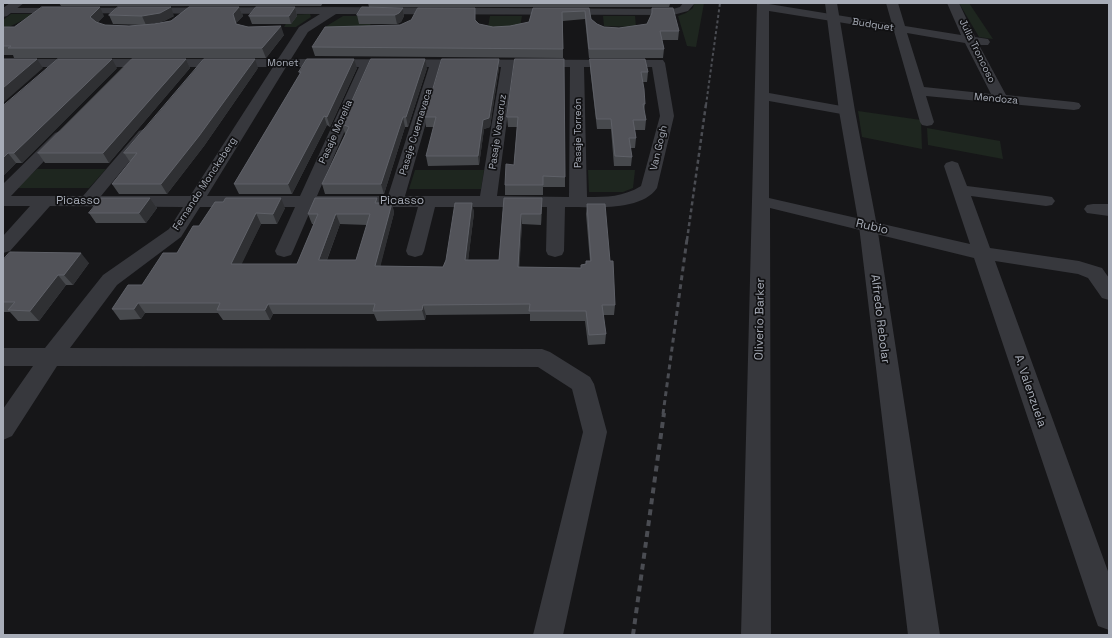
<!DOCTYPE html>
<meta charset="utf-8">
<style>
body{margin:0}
#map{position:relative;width:1112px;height:638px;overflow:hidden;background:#161618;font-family:"Space Grotesk",sans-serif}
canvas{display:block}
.frame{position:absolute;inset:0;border:4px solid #a8adb8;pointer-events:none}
</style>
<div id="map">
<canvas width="1112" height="638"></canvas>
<div class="frame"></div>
</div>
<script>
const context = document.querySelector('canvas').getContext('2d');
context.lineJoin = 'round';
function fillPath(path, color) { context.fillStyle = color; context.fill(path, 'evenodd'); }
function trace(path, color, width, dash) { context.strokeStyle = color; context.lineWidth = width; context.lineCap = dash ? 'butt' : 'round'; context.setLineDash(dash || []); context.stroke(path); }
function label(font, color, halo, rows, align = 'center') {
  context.font = font + ' "Space Grotesk",sans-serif'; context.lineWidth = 3.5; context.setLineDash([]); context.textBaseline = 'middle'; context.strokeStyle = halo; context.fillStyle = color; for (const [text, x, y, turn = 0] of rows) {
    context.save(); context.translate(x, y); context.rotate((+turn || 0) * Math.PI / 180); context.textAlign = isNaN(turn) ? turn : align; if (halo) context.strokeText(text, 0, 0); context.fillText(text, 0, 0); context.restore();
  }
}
const green = new Path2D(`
 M 694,3 L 704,3 L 696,47 L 687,46 L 678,16 L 686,13 L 693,8 Z
 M 959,3 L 969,3 L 993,39 L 979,37 Z
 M 11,14 L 35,14 L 3,30 L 3,20 Z
 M 310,14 L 311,17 L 296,27 L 284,27 L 291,15 Z
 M 343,16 L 375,16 L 369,27 L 325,27 Z
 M 490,16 L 522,16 L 520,27 L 488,27 Z
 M 603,16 L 635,16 L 636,27 L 604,26 Z
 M 858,111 L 921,120 L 922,149 L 862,137 Z
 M 927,128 L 1000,141 L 1003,159 L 928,145 Z
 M 37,169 L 106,169 L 89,188 L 17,188 Z
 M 415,170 L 484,170 L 481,189 L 409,189 Z
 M 588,170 L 635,170 L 633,188 L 623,192 L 589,192 Z`);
const minor = new Path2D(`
 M 683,3 L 695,3 L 688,11 L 673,15 L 336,14 L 308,32 L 291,59 L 663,60 L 665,63 L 674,116 L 657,188 C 641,212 590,207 565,207 L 564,251 L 562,255 L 555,257 L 548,255 L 546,251 L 547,207 L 435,207 L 424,251 L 422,255 L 415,257 L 408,255 L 406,251 L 418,207 L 312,207 L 293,251 L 291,255 L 284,257 L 277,255 L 275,251 L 295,207 L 200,207 L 181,237 L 117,285 L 70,348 L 542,349 L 550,352 L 590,377 L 594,384 L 607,432 L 563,635 L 533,635 L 583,432 L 572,389 L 538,367 L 57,366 L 12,436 L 3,440 L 3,409 L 33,366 L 3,366 L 3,348 L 45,348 L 103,275 L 169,229 L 183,207 L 50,206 L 10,251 L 3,253 L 3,236 L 30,206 L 3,206 L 3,184 L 55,133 L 60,131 L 65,133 L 68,136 L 65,139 L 11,196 L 83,196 L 139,131 L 144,129 L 149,131 L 152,134 L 101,196 L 190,196 L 273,67 L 3,67 L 3,59 L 278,59 L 299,27 L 320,14 L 7,13 L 3,12 L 3,8 L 335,7 L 673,9 L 680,7 ZM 286,67 L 359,67 L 300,196 L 207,196 ZM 372,67 L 429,67 L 388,196 L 317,196 ZM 442,67 L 501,67 L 480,196 L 405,196 ZM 514,67 L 570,67 L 569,197 L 497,196 ZM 584,67 L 652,67 L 660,116 L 641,186 C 623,197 607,197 587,197 Z
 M 757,3 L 769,3 L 769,4 L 892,24 L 886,3 L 898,3 L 905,26 L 961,35 L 947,3 L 959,3 L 975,37 L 988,39 L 990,42 L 988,45 L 979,45 L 1006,95 L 1074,102 L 1079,103 L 1081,106 L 1079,109 L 1074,110 L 926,96 L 934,122 L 932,125 L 927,126 L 922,125 L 920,122 L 894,31 L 769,11 L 769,93 L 847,107 L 852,108 L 854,111 L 852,114 L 847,115 L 769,101 L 769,198 L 970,244 L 944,166 L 946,163 L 952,161 L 958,163 L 967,186 L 1046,196 L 1052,197 L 1055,201 L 1052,205 L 1046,206 L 971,196 L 990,248 L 1079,261 L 1102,268 L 1109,278 L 1109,300 L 1102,298 L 1088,278 L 1078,274 L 995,261 L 1109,574 L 1109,630 L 1098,626 L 1094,615 L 974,258 L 770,208 L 771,635 L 741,635 ZM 907,33 L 965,43 L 991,94 L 924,87 Z
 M 1093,204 L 1109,204 L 1109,216 L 1087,213 L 1084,209 L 1087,205 Z`);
const tertiary = new Path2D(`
 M 10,3 L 24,3 L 7,16 L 3,17 L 3,8 Z
 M 825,3 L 837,3 L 855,111 L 877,226 L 940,635 L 908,635 L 859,226 L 839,111 Z`);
const railFar3 = new Path2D(`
 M 706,105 L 720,3`);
const railFar2 = new Path2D(`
 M 687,240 L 706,104`);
const railFar1 = new Path2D(`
 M 663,414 L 687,239`);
const rail = new Path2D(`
 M 633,635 L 664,413`);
const wall = new Path2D(`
 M 59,3 L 323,3 L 321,6 L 61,6 Z
 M 368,3 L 674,3 L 674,4 L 670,4 L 669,7 L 369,7 Z
 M 239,7 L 243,16 L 236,23 L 236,24 L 284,35 L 266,58 L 14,58 L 13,55 L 3,55 L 3,27 L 14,27 L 104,16 L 97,23 L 105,25 L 129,26 L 145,25 L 113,24 L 109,15 L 174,16 L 164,21 L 147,25 L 154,24 Z
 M 295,7 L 297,16 L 291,24 L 252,24 L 249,16 Z
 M 403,8 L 404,16 L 401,22 L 397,24 L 359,24 L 357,15 Z
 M 533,8 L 589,8 L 591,19 L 597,24 L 604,27 L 619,28 L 647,24 L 651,16 L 652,8 L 679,31 L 678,40 L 662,40 L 664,49 L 663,58 L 589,58 L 585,19 L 563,21 L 563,58 L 315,56 L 312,47 L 400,25 L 476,21 L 479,24 L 493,27 L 510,26 L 529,22 Z
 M 186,59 L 190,68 L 109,163 L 45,163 L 38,153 Z
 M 499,59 L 499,68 L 490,127 L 484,129 L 479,165 L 428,166 L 426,156 L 434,127 L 426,127 L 425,117 Z
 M 515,59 L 565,177 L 565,187 L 543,187 L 543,195 L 505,195 L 505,185 L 514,165 L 517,127 L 508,127 L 507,117 Z
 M 590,59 L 648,72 L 647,82 L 642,82 L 645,104 L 644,112 L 646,120 L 645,130 L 635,130 L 636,138 L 635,148 L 630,148 L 632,157 L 631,166 L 614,166 L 611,129 L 597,129 L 590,68 Z
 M 117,68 L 22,163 L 16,163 L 3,176 L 3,106 Z
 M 258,68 L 204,146 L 167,194 L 119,194 L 112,184 L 130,162 L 124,153 Z
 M 357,68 L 330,127 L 327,125 L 292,194 L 239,194 L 234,184 L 300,74 L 299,72 Z
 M 427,68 L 408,127 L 405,127 L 384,194 L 325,194 L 322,184 L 345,134 L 342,124 Z
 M 150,198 L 157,208 L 146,223 L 96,223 L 89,213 Z
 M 377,198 L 378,203 L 392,203 L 394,213 L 380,266 L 443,267 L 472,203 L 474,213 L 468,260 L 499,260 L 504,198 L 542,208 L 541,225 L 522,224 L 519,267 L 581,268 L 581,265 L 585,264 L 590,261 L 586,214 L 587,204 L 610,261 L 615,305 L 614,315 L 603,315 L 606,334 L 605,344 L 588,345 L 585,321 L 530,321 L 530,314 L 426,315 L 425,320 L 377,321 L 374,314 L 273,314 L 270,320 L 223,320 L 218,313 L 145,313 L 141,319 L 120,320 L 112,309 L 142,285 L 177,253 L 199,226 L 215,202 L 285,208 L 277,224 L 261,224 L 241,264 L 297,264 L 314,224 L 312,224 L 308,214 ZM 340,224 L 367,225 L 356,260 L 327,260 Z
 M 3,260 L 89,263 L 73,285 L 66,285 L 39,321 L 18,321 L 10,312 L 3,312 Z`);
const shadedWall = new Path2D(`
 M 100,7 L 104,16 L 94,26 L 90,17 Z
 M 171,7 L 174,16 L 164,21 L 146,25 L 142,16 Z
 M 239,7 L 243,16 L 236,23 L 233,14 Z
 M 295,7 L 297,16 L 291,24 L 289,16 Z
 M 403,8 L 404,16 L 401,22 L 397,24 L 395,15 Z
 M 281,26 L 284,35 L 266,58 L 262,48 Z
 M 37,59 L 43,68 L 3,103 L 3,88 Z
 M 112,59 L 117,68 L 22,163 L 14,153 Z
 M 186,59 L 190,68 L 109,163 L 103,153 Z
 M 255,59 L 258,68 L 204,146 L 167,194 L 161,184 Z
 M 354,59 L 357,68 L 330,127 L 327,117 Z
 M 425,59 L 427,68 L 408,127 L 406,117 Z
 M 499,59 L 499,68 L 490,127 L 484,129 L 479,165 L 478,156 L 483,120 Z
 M 324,116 L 327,125 L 292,194 L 288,184 Z
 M 403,117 L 405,127 L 384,194 L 381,184 Z
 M 8,153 L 16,163 L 3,176 L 3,158 Z
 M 150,198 L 157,208 L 146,223 L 139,213 Z
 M 281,198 L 285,208 L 277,224 L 273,214 Z
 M 542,198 L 542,208 L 541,225 L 541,214 Z
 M 392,203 L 394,213 L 378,276 L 375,266 Z
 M 472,203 L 474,213 L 467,270 L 465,260 Z
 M 256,213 L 261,224 L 237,274 L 231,264 Z
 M 336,214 L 340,224 L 323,270 L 319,260 Z
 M 521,214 L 522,224 L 519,277 L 518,267 Z
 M 81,253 L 89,263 L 73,285 L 64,275 Z
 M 58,275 L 66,285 L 39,321 L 30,311 Z
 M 138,303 L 145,313 L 141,319 L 134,309 Z
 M 268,304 L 273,314 L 270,320 L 265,310 Z
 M 423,305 L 426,315 L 425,320 L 422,310 Z`);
const building = new Path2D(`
 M 42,7 L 100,7 L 90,17 L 96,22 L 105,25 L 129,26 L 154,24 L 171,21 L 189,7 L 239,7 L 233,14 L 236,24 L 248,27 L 281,26 L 262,48 L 8,48 L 11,46 L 3,46 L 3,27 L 14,27 Z
 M 118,7 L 171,7 L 160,13 L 142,16 L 109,15 Z
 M 256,7 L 295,7 L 289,16 L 249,16 Z
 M 362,7 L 403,8 L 399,13 L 395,15 L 357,15 Z
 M 418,8 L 475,8 L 475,20 L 479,24 L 493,27 L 510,26 L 529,22 L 533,8 L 589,8 L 591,19 L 597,24 L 604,27 L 619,28 L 647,24 L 652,13 L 652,8 L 673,8 L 679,31 L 660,31 L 664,49 L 589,49 L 585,11 L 562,12 L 563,49 L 312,47 L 325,27 L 400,25 L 411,20 Z
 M 3,59 L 37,59 L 3,88 Z
 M 58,59 L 112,59 L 14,153 L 8,153 L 3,158 L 3,106 Z
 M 132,59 L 186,59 L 103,153 L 38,153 Z
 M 204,59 L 255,59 L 199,136 L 161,184 L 112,184 L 137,153 L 124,153 Z
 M 307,59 L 354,59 L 327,117 L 324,116 L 288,184 L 234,184 L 301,72 L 299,72 Z
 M 371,59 L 425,59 L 406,117 L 403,117 L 381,184 L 322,184 L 349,127 L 342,124 Z
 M 442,59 L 499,59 L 489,118 L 483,120 L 478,156 L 426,156 L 436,117 L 425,117 Z
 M 515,59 L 564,59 L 565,177 L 543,176 L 543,185 L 505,185 L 506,164 L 514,165 L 518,117 L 507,117 Z
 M 590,59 L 645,59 L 648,72 L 641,72 L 644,89 L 645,104 L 643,104 L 646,120 L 633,120 L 636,138 L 629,138 L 632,157 L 615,156 L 611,119 L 597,119 Z
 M 101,198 L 150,198 L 139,213 L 89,213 Z
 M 226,198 L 281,198 L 273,214 L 256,213 L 231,264 L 297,264 L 318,214 L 308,214 L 315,198 L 377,198 L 375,203 L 392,203 L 375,266 L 443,267 L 446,260 L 455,203 L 472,203 L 465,260 L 499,260 L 504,198 L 542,198 L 541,214 L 521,214 L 518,267 L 581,268 L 581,265 L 586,264 L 586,261 L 591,261 L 587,204 L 605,204 L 610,261 L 613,261 L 615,305 L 602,305 L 606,334 L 589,335 L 586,311 L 529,311 L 530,304 L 423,305 L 422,310 L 373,311 L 375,304 L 268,304 L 265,310 L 217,310 L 220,303 L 138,303 L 134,309 L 112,309 L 128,285 L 142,285 L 163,253 L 177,253 L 193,226 L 199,226 L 215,202 L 223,202 ZM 336,214 L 370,214 L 356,260 L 319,260 Z
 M 10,252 L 81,253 L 64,275 L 58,275 L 30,311 L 8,310 L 15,302 L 3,302 L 3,260 Z`);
const farStreetnames = [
 ["Budquet",873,25,9],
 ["Julia Troncoso",977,51,64],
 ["Monet",283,63],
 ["Mendoza",996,99,5],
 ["Pasaje Morelia",336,132,-66],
 ["Pasaje Cuernavaca",416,132,-73],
 ["Pasaje Veracruz",498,132,-82],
 ["Pasaje Torreón",578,133,-90],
 ["Van Gogh",659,148,-77],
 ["Fernando Monckeberg",205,184,-57]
];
const streetNames = [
 ["Picasso",78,201],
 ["Picasso",402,201],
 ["Rubio",872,227,13],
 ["Oliverio Barker",760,319,-89],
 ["Alfredo Rebolar",880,319,83],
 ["A. Valenzuela",1030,391,71]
];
fillPath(green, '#1e261f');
fillPath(minor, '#37383d');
fillPath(tertiary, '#37383d');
trace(railFar3, '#4a4c52', 2, [3, 2.5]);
trace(railFar2, '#4a4c52', 2.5, [4, 3]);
trace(railFar1, '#4a4c52', 3, [5, 4]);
trace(rail, '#4a4c52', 4, [6, 5]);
fillPath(wall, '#47494d');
fillPath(shadedWall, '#2f3033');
fillPath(building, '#525359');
trace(building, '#5f6168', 1);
label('10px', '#a8adb8', '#111113', farStreetnames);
label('12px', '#a8adb8', '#111113', streetNames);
</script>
